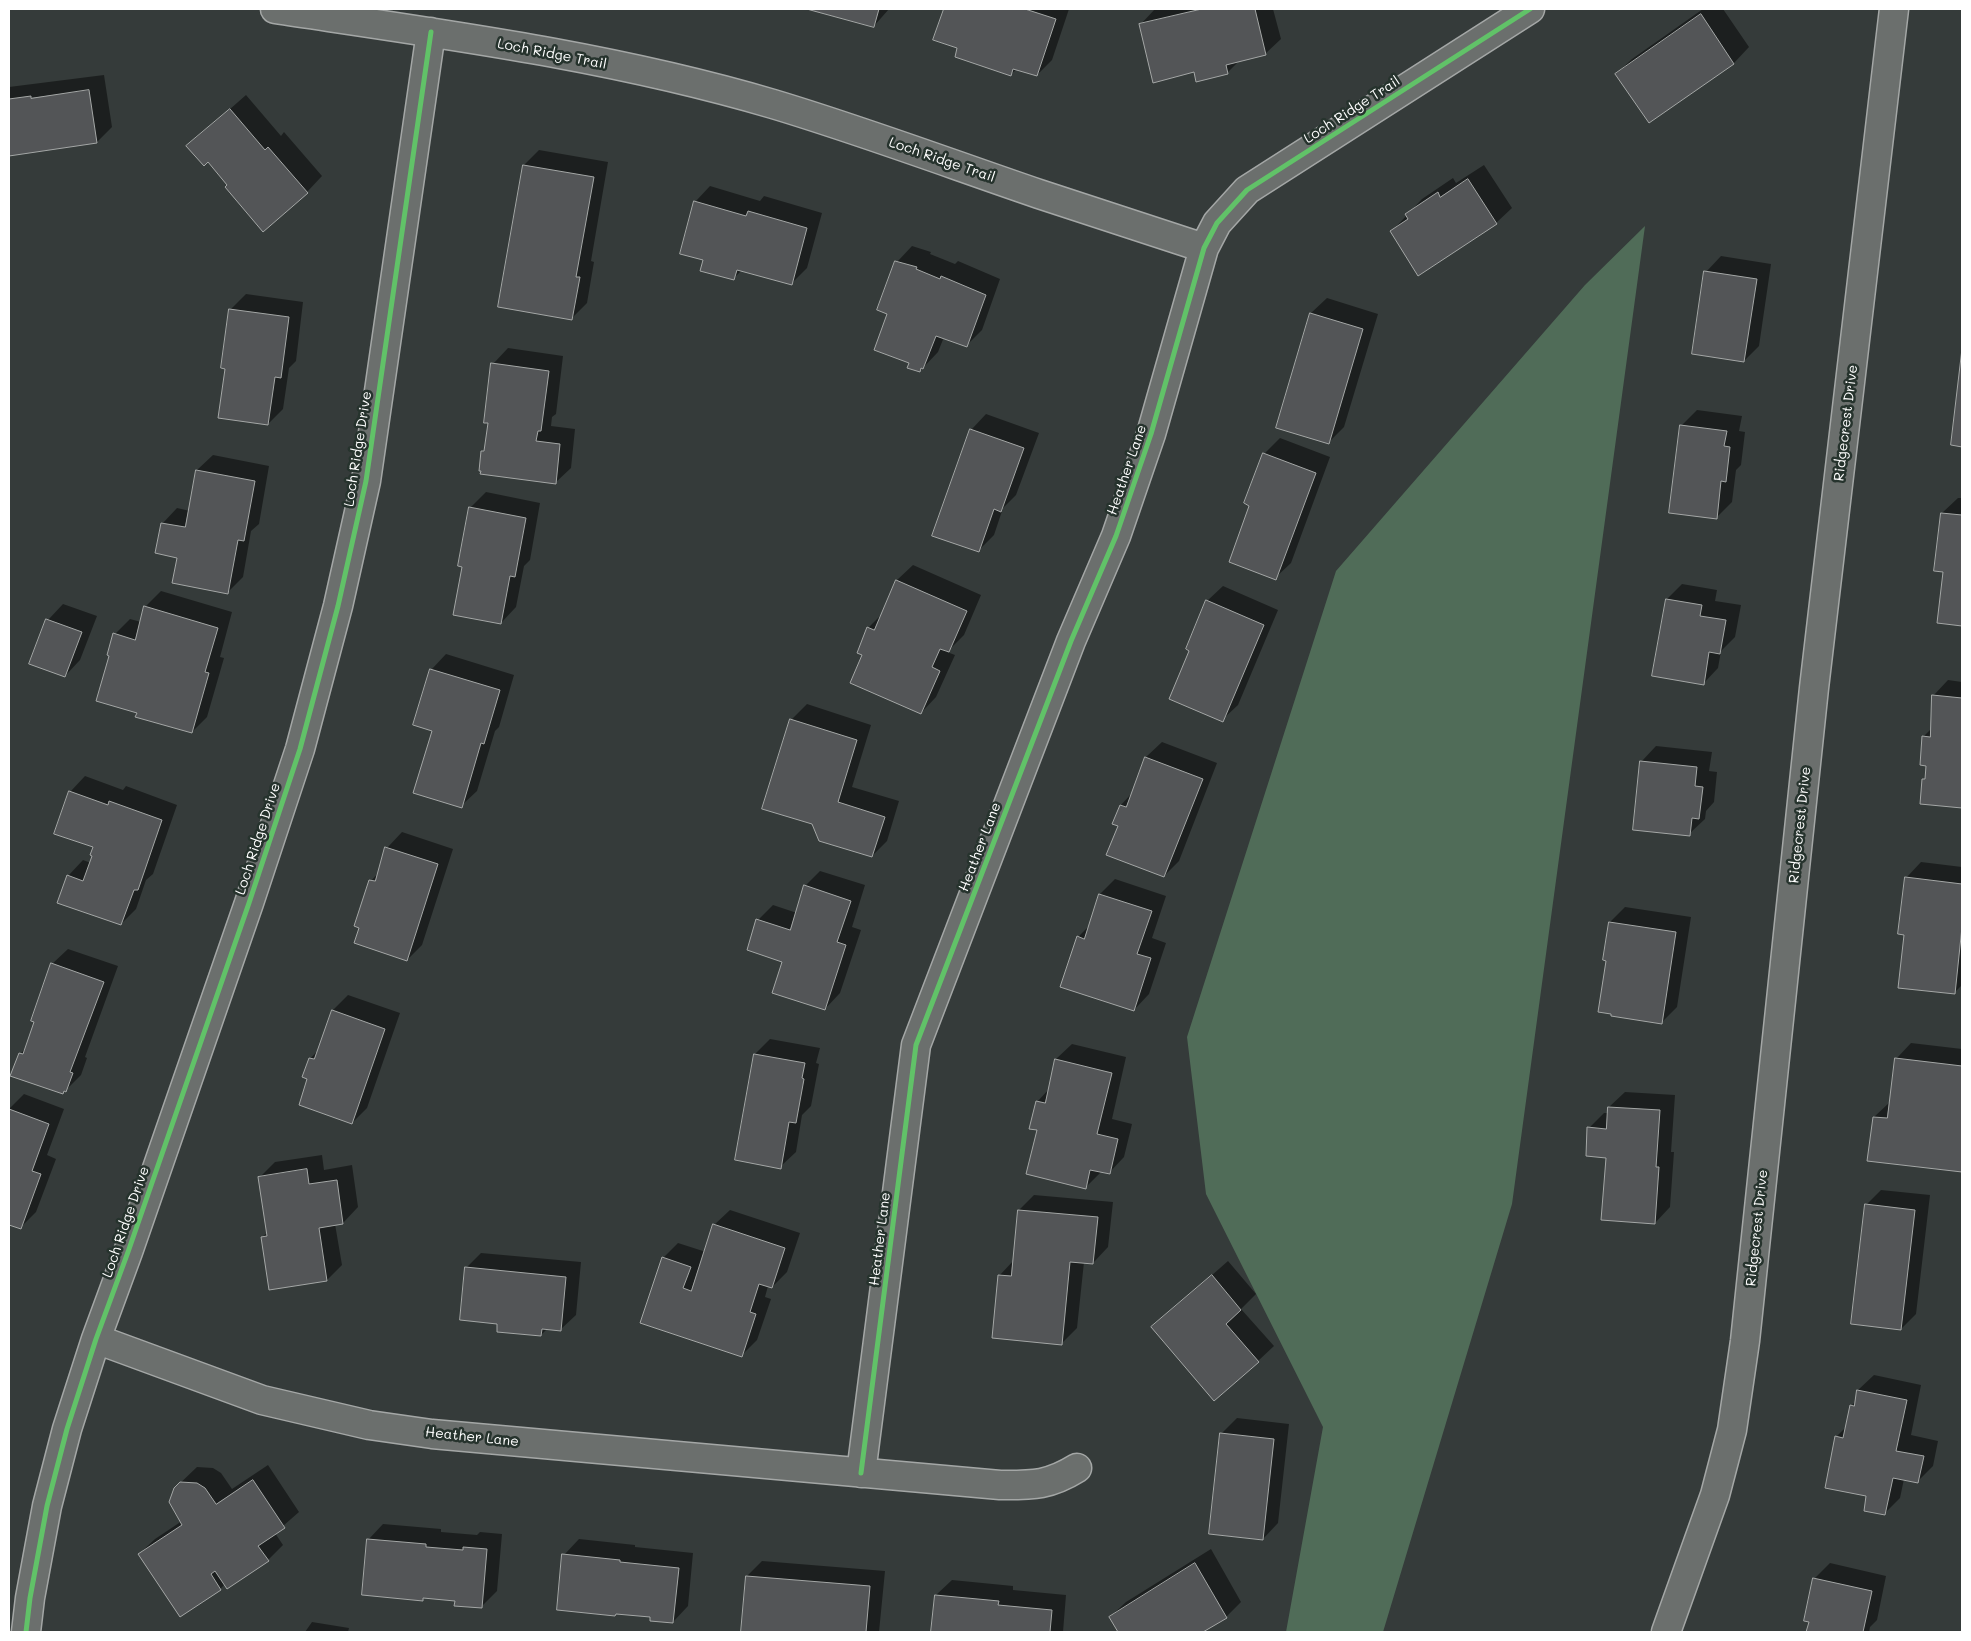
<!DOCTYPE html>
<style>
body{margin:0}
#map{position:relative;width:1971px;height:1641px;overflow:hidden;background:#353b3a;font-family:Mali,sans-serif}
canvas{display:block}
.frame{position:absolute;inset:0;border:10px solid #fff;pointer-events:none}
</style>
<div id="map">
<canvas width="1971" height="1641"></canvas>
<div class="frame"></div>
</div>
<script>
const context = document.querySelector('canvas').getContext('2d');
context.lineJoin = 'round';
function fillPath(path, color) { context.fillStyle = color; context.fill(path, 'evenodd'); }
function trace(path, color, width, dash) { context.strokeStyle = color; context.lineWidth = width; context.lineCap = dash ? 'butt' : 'round'; context.setLineDash(dash || []); context.stroke(path); }
function label(font, color, halo, rows, align = 'center') {
  context.font = font + ' Mali,sans-serif'; context.lineWidth = 5; context.setLineDash([]); context.textBaseline = 'middle'; context.strokeStyle = halo; context.fillStyle = color; for (const [text, x, y, turn = 0] of rows) {
    context.save(); context.translate(x, y); context.rotate((+turn || 0) * Math.PI / 180); context.textAlign = isNaN(turn) ? turn : align; if (halo) context.strokeText(text, 0, 0); context.fillText(text, 0, 0); context.restore();
  }
}
const green = new Path2D(`
 M 1645,226 L 1512,1204 L 1383,1632 L 1286,1632 L 1323,1427 L 1206,1194 L 1187,1037 L 1336,571 L 1585,285 Z`);
const shadow = new Path2D(`
 M 812,9 L 889,9 L 874,26 Z
 M 945,9 L 1069,9 L 1052,60 L 1037,75 L 1017,69 L 1010,75 L 959,48 L 935,40 Z
 M 1155,9 L 1273,9 L 1281,39 L 1265,54 L 1240,60 L 1227,73 L 1195,71 L 1140,25 Z
 M 1703,9 L 1723,9 L 1749,47 L 1734,63 L 1649,122 L 1616,74 L 1632,59 Z
 M 104,75 L 112,127 L 97,142 L 9,155 L 9,87 Z
 M 246,95 L 281,136 L 284,132 L 322,176 L 307,192 L 209,161 L 188,146 Z
 M 539,150 L 608,162 L 591,261 L 594,262 L 587,303 L 572,318 L 524,165 Z
 M 1484,165 L 1512,208 L 1496,223 L 1419,274 L 1392,231 L 1422,199 L 1453,178 L 1456,183 Z
 M 710,186 L 760,201 L 764,196 L 822,213 L 807,268 L 791,284 L 742,270 L 733,279 L 704,259 L 695,202 Z
 M 912,246 L 931,252 L 930,254 L 955,264 L 958,261 L 1000,279 L 982,330 L 966,346 L 944,337 L 938,352 L 920,371 L 910,363 L 888,314 L 897,262 Z
 M 1721,256 L 1771,264 L 1759,346 L 1744,361 L 1706,272 Z
 M 246,294 L 303,302 L 296,361 L 289,368 L 283,409 L 268,424 L 226,367 L 230,310 Z
 M 1327,298 L 1378,314 L 1344,427 L 1329,442 L 1277,427 L 1311,313 Z
 M 508,348 L 563,356 L 556,414 L 552,417 L 551,426 L 575,429 L 571,468 L 555,483 L 482,452 L 485,449 L 489,422 L 493,364 Z
 M 1962,360 L 1962,445 L 1952,444 Z
 M 1697,410 L 1742,416 L 1739,431 L 1745,432 L 1741,465 L 1736,470 L 1732,502 L 1716,518 L 1682,425 Z
 M 986,414 L 1039,433 L 1016,495 L 1003,508 L 994,535 L 979,550 L 971,430 Z
 M 1280,438 L 1330,457 L 1291,563 L 1275,578 L 1264,454 Z
 M 213,455 L 269,466 L 259,524 L 251,531 L 243,577 L 227,593 L 178,557 L 162,524 L 177,508 L 190,511 L 197,470 Z
 M 486,492 L 540,503 L 530,560 L 524,566 L 516,607 L 501,623 L 463,566 L 470,508 Z
 M 1958,498 L 1962,498 L 1962,625 L 1938,622 L 1944,571 L 1942,513 Z
 M 913,565 L 981,595 L 964,635 L 947,652 L 955,655 L 936,697 L 921,713 L 864,654 L 868,628 L 883,613 L 897,580 Z
 M 1682,584 L 1717,590 L 1715,601 L 1741,605 L 1735,637 L 1721,651 L 1718,668 L 1703,684 L 1667,599 Z
 M 1223,586 L 1278,610 L 1238,705 L 1222,720 L 1191,650 L 1207,601 Z
 M 161,591 L 232,612 L 220,657 L 224,658 L 207,717 L 192,732 L 138,712 L 111,655 L 115,634 L 130,619 L 141,622 L 145,607 Z
 M 63,604 L 97,616 L 80,660 L 65,676 L 31,663 L 48,620 Z
 M 446,654 L 514,675 L 499,727 L 495,731 L 477,791 L 461,806 L 434,730 L 431,670 Z
 M 1948,680 L 1962,682 L 1962,806 L 1922,803 L 1924,780 L 1926,777 L 1928,765 L 1923,737 L 1932,728 L 1933,696 Z
 M 807,704 L 871,725 L 852,787 L 899,801 L 887,841 L 872,856 L 813,823 L 764,808 L 792,719 Z
 M 1162,742 L 1217,763 L 1179,861 L 1164,876 L 1119,826 L 1121,805 L 1132,793 L 1146,757 Z
 M 1656,746 L 1712,752 L 1709,771 L 1717,772 L 1714,802 L 1706,811 L 1705,819 L 1689,834 L 1641,762 Z
 M 85,776 L 123,790 L 126,786 L 177,805 L 153,874 L 146,880 L 136,909 L 121,924 L 68,876 L 83,860 L 91,863 L 94,847 L 70,792 Z
 M 402,832 L 453,849 L 422,945 L 407,960 L 371,881 L 379,872 L 387,848 Z
 M 1921,862 L 1962,867 L 1962,985 L 1954,993 L 1906,878 Z
 M 820,871 L 865,885 L 852,927 L 861,930 L 840,993 L 825,1009 L 784,961 L 758,920 L 773,905 L 797,913 L 805,886 Z
 M 1115,879 L 1166,896 L 1152,938 L 1166,943 L 1149,994 L 1134,1010 L 1078,937 L 1090,925 L 1100,894 Z
 M 1625,907 L 1691,917 L 1677,1007 L 1662,1022 L 1607,959 L 1610,922 Z
 M 68,949 L 118,966 L 85,1057 L 87,1058 L 81,1075 L 63,1093 L 20,1054 L 27,1047 L 52,964 Z
 M 348,995 L 400,1013 L 367,1108 L 352,1123 L 309,1078 L 310,1059 L 319,1049 L 333,1010 Z
 M 770,1039 L 820,1048 L 816,1063 L 819,1064 L 811,1106 L 802,1115 L 796,1152 L 780,1167 L 755,1054 Z
 M 1911,1043 L 1962,1049 L 1962,1171 L 1869,1160 L 1874,1117 L 1890,1102 L 1896,1059 Z
 M 1072,1044 L 1126,1057 L 1112,1119 L 1132,1124 L 1124,1157 L 1109,1173 L 1101,1172 L 1086,1187 L 1038,1129 L 1037,1102 L 1049,1089 L 1056,1059 Z
 M 1625,1092 L 1675,1095 L 1671,1152 L 1674,1152 L 1670,1207 L 1655,1223 L 1589,1128 L 1604,1113 L 1609,1113 L 1609,1107 Z
 M 24,1094 L 64,1109 L 47,1155 L 56,1159 L 36,1212 L 20,1228 L 9,1223 L 9,1109 Z
 M 322,1155 L 324,1170 L 352,1165 L 358,1207 L 343,1223 L 335,1224 L 342,1265 L 327,1280 L 262,1237 L 268,1232 L 259,1178 L 275,1162 Z
 M 1881,1190 L 1930,1195 L 1916,1314 L 1901,1329 L 1866,1205 Z
 M 1034,1195 L 1113,1202 L 1108,1247 L 1093,1263 L 1084,1262 L 1077,1328 L 1062,1343 L 999,1276 L 1014,1260 L 1019,1210 Z
 M 730,1210 L 800,1233 L 787,1272 L 772,1287 L 768,1286 L 765,1297 L 771,1299 L 757,1340 L 741,1356 L 641,1322 L 663,1258 L 678,1243 L 706,1252 L 714,1225 Z
 M 481,1253 L 581,1262 L 576,1315 L 560,1330 L 547,1329 L 541,1335 L 499,1323 L 466,1268 Z
 M 1228,1261 L 1256,1294 L 1241,1309 L 1274,1346 L 1258,1361 L 1152,1328 Z
 M 1874,1375 L 1921,1385 L 1911,1435 L 1938,1441 L 1933,1466 L 1917,1482 L 1904,1479 L 1900,1498 L 1884,1514 L 1868,1495 L 1837,1436 L 1847,1426 L 1851,1406 L 1856,1401 L 1858,1390 Z
 M 1237,1418 L 1289,1424 L 1278,1523 L 1263,1539 L 1221,1434 Z
 M 268,1465 L 299,1512 L 275,1533 L 283,1545 L 268,1560 L 225,1584 L 220,1589 L 139,1554 L 155,1539 L 182,1521 L 175,1488 L 197,1467 L 213,1468 L 221,1473 L 232,1489 Z
 M 383,1524 L 441,1529 L 441,1532 L 477,1535 L 480,1532 L 502,1534 L 497,1591 L 481,1607 L 456,1600 L 425,1597 L 422,1599 L 368,1540 Z
 M 579,1539 L 635,1545 L 635,1547 L 693,1553 L 688,1606 L 673,1622 L 564,1555 Z
 M 1211,1549 L 1241,1602 L 1226,1617 L 1201,1632 L 1120,1632 L 1110,1617 L 1126,1602 Z
 M 762,1561 L 885,1571 L 879,1632 L 742,1632 L 747,1576 Z
 M 1830,1563 L 1886,1576 L 1877,1620 L 1870,1627 L 1869,1632 L 1808,1632 L 1814,1579 Z
 M 952,1580 L 1013,1586 L 1013,1590 L 1066,1595 L 1063,1632 L 933,1632 L 936,1595 Z
 M 312,1622 L 349,1628 L 348,1632 L 305,1632 Z`);
const building = new Path2D(`
 M 807,9 L 879,9 L 874,27 Z
 M 944,9 L 1025,9 L 1056,19 L 1037,76 L 1013,69 L 1011,76 L 955,57 L 957,48 L 933,40 Z
 M 1202,9 L 1255,9 L 1266,55 L 1226,65 L 1228,74 L 1196,82 L 1194,72 L 1153,83 L 1139,24 Z
 M 1701,14 L 1734,64 L 1649,123 L 1615,74 Z
 M 89,90 L 97,143 L 9,156 L 9,99 L 31,96 L 31,98 Z
 M 230,109 L 265,150 L 268,147 L 308,193 L 263,232 L 225,187 L 227,185 L 208,162 L 204,166 L 186,146 Z
 M 523,165 L 594,177 L 576,277 L 580,277 L 572,320 L 498,307 Z
 M 1468,179 L 1497,224 L 1418,276 L 1390,231 L 1408,219 L 1405,214 L 1438,192 L 1440,197 Z
 M 694,201 L 746,216 L 748,211 L 807,228 L 792,285 L 737,270 L 734,280 L 700,271 L 703,260 L 680,254 Z
 M 895,261 L 917,267 L 916,269 L 940,279 L 941,276 L 986,295 L 967,347 L 936,336 L 923,369 L 921,368 L 920,372 L 907,368 L 909,363 L 874,350 L 887,314 L 877,310 Z
 M 1704,271 L 1757,279 L 1744,362 L 1692,354 Z
 M 229,309 L 289,317 L 281,378 L 275,377 L 268,425 L 218,418 L 225,369 L 221,368 Z
 M 1310,313 L 1363,329 L 1329,444 L 1276,428 Z
 M 1962,349 L 1962,447 L 1951,445 Z
 M 491,363 L 549,371 L 541,431 L 538,431 L 536,441 L 560,444 L 556,484 L 480,474 L 481,471 L 479,471 L 481,451 L 484,451 L 488,423 L 484,423 Z
 M 1680,425 L 1727,431 L 1724,446 L 1730,447 L 1726,482 L 1721,481 L 1717,519 L 1669,513 Z
 M 970,429 L 1024,448 L 1001,512 L 994,509 L 979,552 L 932,536 Z
 M 1263,453 L 1316,473 L 1276,580 L 1229,562 L 1249,506 L 1244,503 Z
 M 196,470 L 255,481 L 244,541 L 238,540 L 228,594 L 172,583 L 177,558 L 155,553 L 161,523 L 185,527 Z
 M 469,507 L 526,518 L 515,577 L 510,576 L 501,624 L 453,615 L 462,567 L 458,566 Z
 M 1941,513 L 1962,515 L 1962,626 L 1937,623 L 1943,572 L 1934,571 Z
 M 896,580 L 967,611 L 949,652 L 940,649 L 932,667 L 940,671 L 921,714 L 850,683 L 862,655 L 857,653 L 867,627 L 874,630 Z
 M 1666,599 L 1702,605 L 1700,616 L 1726,620 L 1720,654 L 1709,652 L 1704,685 L 1652,676 Z
 M 1206,600 L 1264,625 L 1223,722 L 1169,699 L 1189,651 L 1186,649 Z
 M 144,606 L 218,628 L 205,672 L 209,673 L 192,733 L 135,717 L 137,713 L 96,701 L 109,656 L 107,655 L 113,633 L 135,640 Z
 M 46,619 L 82,632 L 65,677 L 29,664 Z
 M 430,669 L 500,690 L 484,744 L 481,743 L 462,808 L 413,793 L 432,731 L 413,725 Z
 M 1932,695 L 1962,698 L 1962,808 L 1920,804 L 1922,779 L 1925,779 L 1926,766 L 1920,765 L 1922,736 L 1930,737 Z
 M 790,719 L 857,740 L 838,802 L 885,817 L 872,857 L 819,841 L 812,824 L 762,809 Z
 M 1145,757 L 1203,779 L 1164,877 L 1106,855 L 1118,826 L 1112,824 L 1120,805 L 1126,807 Z
 M 1640,761 L 1697,767 L 1695,786 L 1703,787 L 1699,819 L 1692,818 L 1690,836 L 1633,830 Z
 M 69,791 L 108,805 L 109,801 L 162,820 L 138,890 L 134,890 L 121,925 L 57,903 L 67,875 L 83,881 L 92,856 L 90,855 L 93,847 L 54,834 Z
 M 385,847 L 438,864 L 407,961 L 354,943 L 359,928 L 354,926 L 369,880 L 375,881 Z
 M 1905,877 L 1962,884 L 1962,927 L 1955,994 L 1898,988 L 1904,935 L 1898,934 Z
 M 804,885 L 851,901 L 837,942 L 846,945 L 825,1010 L 772,993 L 782,962 L 747,950 L 756,919 L 790,930 Z
 M 1099,894 L 1152,911 L 1137,954 L 1151,958 L 1134,1011 L 1060,987 L 1077,936 L 1084,939 Z
 M 1609,922 L 1676,932 L 1662,1024 L 1611,1016 L 1611,1014 L 1598,1012 L 1606,961 L 1603,960 Z
 M 51,963 L 104,982 L 70,1072 L 73,1073 L 66,1092 L 64,1091 L 63,1094 L 10,1076 L 19,1053 L 23,1054 L 34,1022 L 31,1021 Z
 M 332,1010 L 385,1029 L 352,1124 L 299,1105 L 307,1079 L 302,1077 L 309,1058 L 314,1059 Z
 M 754,1054 L 805,1063 L 802,1078 L 804,1079 L 796,1123 L 789,1122 L 781,1169 L 735,1160 Z
 M 1895,1058 L 1962,1066 L 1962,1172 L 1867,1161 L 1873,1117 L 1887,1118 Z
 M 1055,1059 L 1112,1073 L 1097,1134 L 1118,1139 L 1110,1174 L 1090,1170 L 1086,1189 L 1026,1174 L 1037,1130 L 1029,1129 L 1036,1101 L 1045,1103 Z
 M 1608,1107 L 1660,1110 L 1656,1167 L 1659,1167 L 1655,1224 L 1601,1220 L 1606,1158 L 1586,1156 L 1587,1127 L 1606,1129 Z
 M 9,1109 L 49,1124 L 32,1171 L 41,1174 L 21,1229 L 9,1225 Z
 M 307,1169 L 309,1184 L 337,1180 L 343,1224 L 319,1228 L 327,1281 L 269,1290 L 261,1237 L 267,1236 L 258,1177 Z
 M 1865,1204 L 1915,1210 L 1901,1330 L 1851,1324 Z
 M 1018,1210 L 1098,1217 L 1093,1264 L 1070,1262 L 1062,1345 L 992,1338 L 998,1275 L 1011,1276 Z
 M 713,1224 L 785,1248 L 772,1288 L 759,1284 L 750,1312 L 756,1314 L 742,1357 L 640,1323 L 662,1257 L 691,1267 L 683,1288 L 691,1291 Z
 M 465,1267 L 566,1277 L 561,1331 L 542,1329 L 541,1336 L 497,1332 L 497,1324 L 460,1320 Z
 M 1212,1275 L 1241,1310 L 1226,1324 L 1259,1362 L 1214,1401 L 1151,1327 Z
 M 1857,1390 L 1907,1400 L 1896,1451 L 1924,1456 L 1918,1483 L 1893,1478 L 1885,1515 L 1864,1511 L 1866,1496 L 1825,1488 L 1835,1436 L 1843,1438 L 1850,1405 L 1854,1406 Z
 M 1220,1433 L 1274,1439 L 1263,1540 L 1209,1534 Z
 M 253,1480 L 285,1528 L 258,1546 L 269,1561 L 227,1589 L 215,1571 L 211,1574 L 221,1590 L 180,1617 L 138,1554 L 182,1525 L 169,1502 L 174,1488 L 180,1482 L 197,1483 L 205,1488 L 216,1504 Z
 M 367,1539 L 426,1544 L 426,1547 L 463,1550 L 463,1547 L 487,1549 L 482,1608 L 454,1606 L 455,1601 L 423,1598 L 423,1601 L 362,1595 Z
 M 562,1554 L 620,1560 L 620,1562 L 679,1568 L 673,1623 L 650,1621 L 650,1617 L 616,1614 L 615,1616 L 557,1610 Z
 M 1195,1563 L 1227,1618 L 1203,1632 L 1118,1632 L 1109,1617 Z
 M 746,1576 L 870,1586 L 866,1632 L 741,1632 Z
 M 1813,1578 L 1872,1591 L 1863,1632 L 1806,1632 L 1809,1622 L 1804,1621 Z
 M 935,1595 L 999,1601 L 998,1605 L 1052,1610 L 1050,1632 L 931,1632 Z`);
const street = new Path2D(`
 M 275,9 C 442,34 611,56 773,104 C 863,131 951,164 1039,194 C 1094,212 1149,230 1204,248
 M 96,1339 L 262,1400 L 369,1425 L 432,1434 L 1000,1485 C 1032,1485 1048,1486 1077,1468
 M 861,1473 L 916,1045 L 1071,641 L 1116,536 L 1151,434 L 1204,248 L 1217,223 L 1247,190 L 1530,9
 M 26,1632 L 30,1598 L 47,1506 L 67,1429 L 96,1339 L 128,1252 L 249,903 L 300,749 L 338,606 L 366,481 L 431,32
 M 1666,1632 L 1715,1495 L 1732,1430 L 1745,1341 L 1814,688 L 1894,9`);
const cycleway = new Path2D(`
 M 861,1473 L 916,1045 L 1071,641 L 1116,536 L 1151,434 L 1204,248 L 1217,223 L 1247,190 L 1530,9
 M 26,1632 L 30,1598 L 47,1506 L 67,1429 L 96,1339 L 128,1252 L 249,903 L 300,749 L 338,606 L 366,481 L 431,32`);
const streetNames = [
 ["Loch Ridge Trail",552,54,11],
 ["Loch Ridge Trail",1352,110,-33],
 ["Loch Ridge Trail",942,160,19],
 ["Ridgecrest Drive",1846,423,-83],
 ["Loch Ridge Drive",358,449,-81],
 ["Heather Lane",1127,470,-71],
 ["Ridgecrest Drive",1800,825,-84],
 ["Loch Ridge Drive",258,839,-72],
 ["Heather Lane",980,847,-69],
 ["Loch Ridge Drive",126,1222,-71],
 ["Ridgecrest Drive",1757,1228,-84],
 ["Heather Lane",880,1239,-83],
 ["Heather Lane",472,1437,6]
];
fillPath(green, '#506c58');
fillPath(shadow, '#0007');
fillPath(building, '#535557');
trace(building, '#a4a7a6', 1);
trace(street, '#a4a7a6', 31);
trace(street, '#6b6f6d', 28);
trace(cycleway, '#61c268', 5);
label('14px', '#fff', '#26332d', streetNames);
</script>
